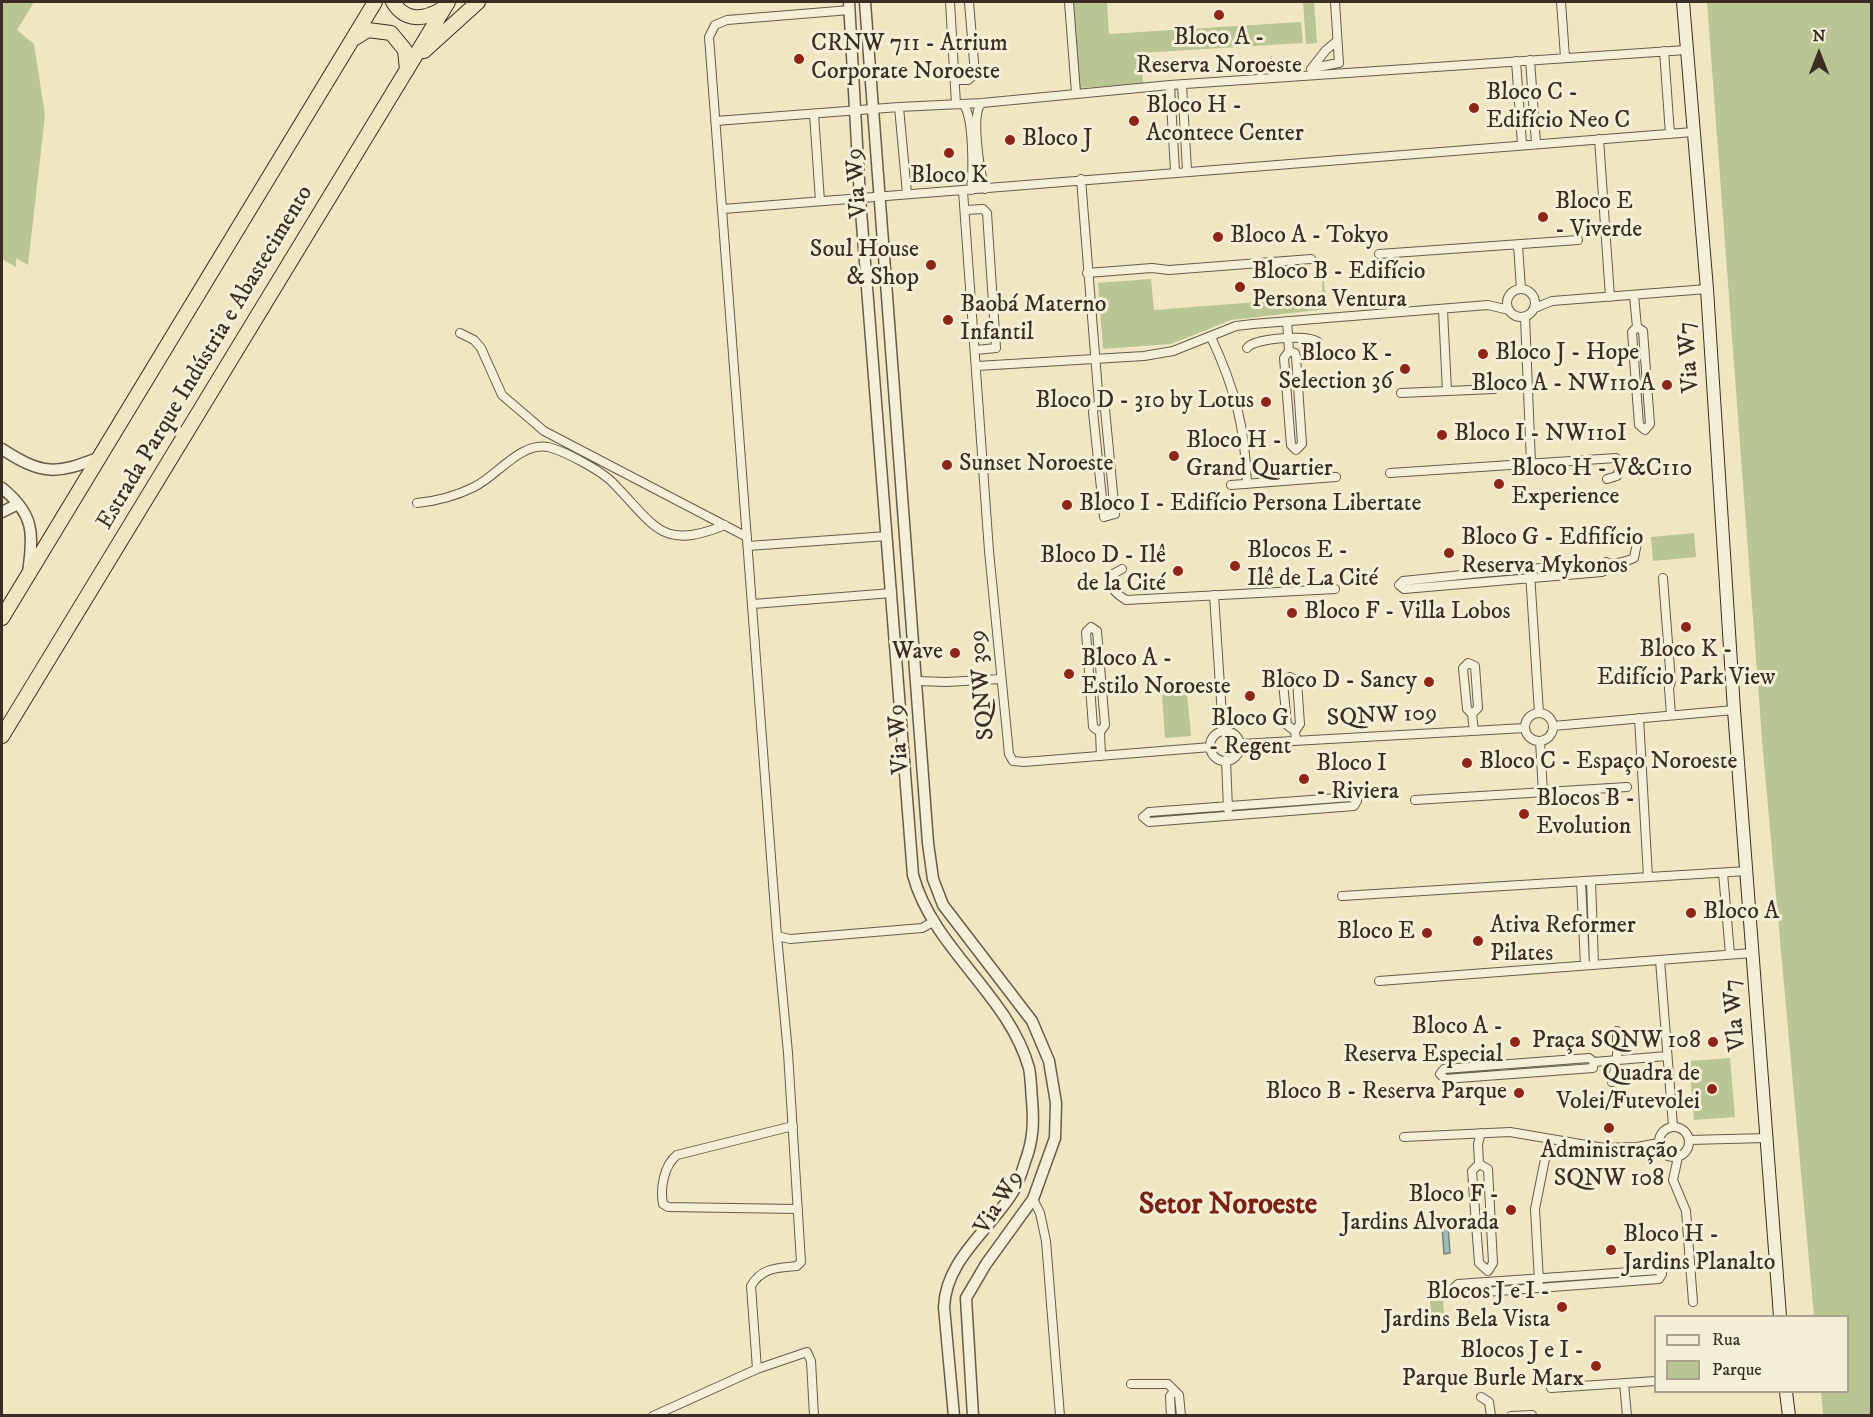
<!DOCTYPE html>
<meta charset="utf-8">
<style>
body{margin:0}
#map{position:relative;width:1873px;height:1417px;overflow:hidden;background:#f0e6c1;font-family:"IM FELL DW Pica",serif}
canvas{display:block}
.frame{position:absolute;inset:0;border:3px solid #3c2d24;pointer-events:none}
.legend{position:absolute;left:1654px;top:1315px;width:195px;height:78px;box-sizing:border-box;background:#f5efd7;border:2px solid #aba18f;margin:0;padding:8px 10px;list-style:none;font-size:18px;color:#3c2d24}
.legend li{display:flex;align-items:center;gap:12px;height:30px}
.legend b{width:30px;border:2px solid #aba18f}
.north{position:absolute;left:1789px;top:24px;width:60px;height:60px;-webkit-text-stroke:4px #f5efd7;paint-order:stroke;rotate:0deg;font-size:16px;font-weight:700;line-height:24px;text-align:center;color:#3c2d24}
.north::after{content:'';display:block;margin:auto;width:21px;height:27px;background:#3c2d24;clip-path:polygon(50% 0,100% 100%,50% 72%,0 100%)}
</style>
<div id="map">
<canvas width="1873" height="1417"></canvas>
<div class="frame"></div>
<ul class="legend">
<li><b style="height:8px;background:#f5efd7"></b>Rua</li>
<li><b style="height:16px;background:#b9c593"></b>Parque</li>
</ul>
<div class="north">N</div>
</div>
<script>
const context = document.querySelector('canvas').getContext('2d');
context.lineJoin = 'round';
function fillPath(path, color) { context.fillStyle = color; context.fill(path, 'evenodd'); }
function trace(path, color, width, dash) { context.strokeStyle = color; context.lineWidth = width; context.lineCap = dash ? 'butt' : 'round'; context.setLineDash(dash || []); context.stroke(path); }
function label(font, color, halo, rows, align = 'center') {
  context.font = font + ' "IM FELL DW Pica",serif'; context.lineWidth = 6; context.setLineDash([]); context.textBaseline = 'middle'; context.strokeStyle = halo; context.fillStyle = color; for (const [text, x, y, turn = 0] of rows) {
    context.save(); context.translate(x, y); context.rotate((+turn || 0) * Math.PI / 180); context.textAlign = isNaN(turn) ? turn : align; if (halo) context.strokeText(text, 0, 0); context.fillText(text, 0, 0); context.restore();
  }
}
const green = new Path2D(`
 M 2,2 L 34,2 L 17,30 L 34,44 L 45,115 L 28,265 L 16,258 L 16,267 L 2,259 Z
 M 1072,2 L 1107,2 L 1109,34 L 1301,22 L 1303,43 L 1141,53 L 1143,84 L 1079,88 Z
 M 1303,2 L 1314,2 L 1317,43 L 1306,44 Z
 M 1707,2 L 1871,2 L 1871,1415 L 1823,1415 L 1821,1392 L 1848,1392 L 1848,1316 L 1814,1316 L 1763,752 Z
 M 1323,264 L 1326,309 L 1231,320 L 1171,344 L 1103,349 L 1098,283 L 1151,279 L 1154,310 L 1322,297 Z
 M 1694,533 L 1696,557 L 1653,561 L 1651,537 Z
 M 1187,693 L 1191,736 L 1165,738 L 1162,695 Z
 M 1730,1058 L 1735,1117 L 1694,1120 L 1689,1061 Z
 M 1443,1300 L 1445,1325 L 1432,1326 L 1430,1301 Z`);
const water = new Path2D(`
 M 1448,1225 L 1450,1253 L 1444,1254 L 1442,1226 Z`);
const minor = new Path2D(`
 M 950,2 L 956,104
 M 1069,2 L 1076,93
 M 1561,2 L 1565,57
 M 1664,51 L 1670,134
 M 1530,60 L 1536,143
 M 1516,61 L 1522,144
 M 1312,68 L 1339,63 L 1335,2
 M 1311,69 L 1326,50 L 1337,41
 M 955,80 L 968,80 L 975,74 L 969,2
 M 1170,85 L 1175,171
 M 1182,85 L 1187,170
 M 982,103 C 970,113 980,173 985,189
 M 963,104 C 974,116 973,173 971,190
 M 899,107 L 907,194
 M 814,114 L 820,201
 M 716,121 L 899,107 L 982,103 L 1170,85 L 1686,50
 M 1599,139 L 1610,297
 M 1081,179 L 1099,404 L 1094,407 L 1093,412 L 1104,517 L 1115,514 L 1105,409 L 1099,404
 M 963,191 L 989,551 L 1009,754 L 1013,761 L 1024,762 L 1211,747
 M 723,209 C 1046,182 1369,155 1693,132
 M 966,210 L 983,209 L 987,213 L 996,348 L 976,350
 M 1518,245 L 1521,289
 M 1379,254 L 1578,240
 M 1087,273 L 1152,268 L 1169,270 L 1311,259
 M1507 303a14 14 0 1 1 28 0a14 14 0 1 1-28 0Z
 M 1634,296 L 1637,327 L 1643,331 L 1650,424 L 1645,430 L 1639,425 L 1632,332 L 1637,327
 M 1535,308 L 1552,301 L 1707,289
 M 1443,310 L 1447,391
 M 1525,317 L 1531,463
 M 1287,321 L 1289,351 L 1284,358 L 1291,445 L 1296,450 L 1302,444 L 1296,357 L 1295,353 L 1289,351
 M 460,333 L 474,340 L 481,348 L 502,395 L 544,431 L 747,537
 M 1211,337 C 1235,389 1245,426 1247,484
 M 1247,348 C 1254,338 1309,334 1318,342
 M 977,366 L 1144,356 L 1173,351 L 1236,326 L 1253,324 L 1488,305 L 1509,310
 M 1401,393 L 1494,389
 M 1056,466 L 1097,463
 M 1390,473 L 1616,458 L 1621,465 L 1617,476 L 1607,479
 M 1231,485 L 1336,477
 M 417,503 C 437,501 456,496 474,487 C 497,476 520,442 548,447 C 565,451 604,472 615,485 C 656,527 662,551 725,525
 M 748,546 L 887,536
 M 1606,562 L 1606,570 L 1602,572 L 1404,589 L 1399,585 L 1403,581 C 1457,575 1511,570 1565,566 C 1586,564 1615,567 1634,558 L 1637,543
 M 1122,569 L 1113,574 C 1108,587 1115,593 1126,600 L 1335,589
 M 1530,573 L 1539,713
 M 1663,578 L 1671,682 L 1669,688 L 1671,715
 M 1214,595 L 1223,731
 M 753,604 L 892,593
 M 917,681 L 946,682 L 1001,679
 M1525 727a14 14 0 1 1 28 0a14 14 0 1 1-28 0Z
 M 1472,714 L 1478,708 L 1475,666 L 1468,663 L 1463,668 L 1467,709 L 1472,714 L 1474,731
 M 1639,718 L 1648,877
 M 1553,726 L 1734,710
 M 1295,731 L 1287,725 L 1283,682 L 1290,677 L 1297,681 L 1300,724 L 1295,731 L 1296,740
 M1210 746a15 15 0 1 1 30 0a15 15 0 1 1-30 0Z
 M 1100,732 L 1093,727 L 1086,632 L 1091,627 L 1097,631 L 1105,725 L 1100,732 L 1101,756
 M 1540,741 L 1543,793
 M 1240,744 L 1525,728
 M 1226,760 L 1228,809
 M 1351,797 L 1357,801 L 1354,806 L 1149,822 L 1143,817 L 1149,812 Z
 M 1415,800 L 1627,787
 M 1723,873 L 1730,954
 M 1581,881 L 1585,965
 M 1591,881 L 1594,964
 M 1342,896 L 1747,871
 M 777,936 L 790,939 L 922,928 L 933,922
 M 1660,960 L 1673,1126
 M 1379,981 L 1752,953
 M 1589,1058 L 1594,1062 L 1593,1068 L 1445,1079 L 1440,1074 L 1444,1069 Z
 M 1594,1062 L 1667,1056
 M 1612,1082 L 1617,1059 L 1617,1031
 M 793,1126 L 677,1155 C 664,1165 660,1188 663,1204 L 668,1207 L 798,1209
 M1659 1142a15 15 0 1 1 30 0a15 15 0 1 1-30 0Z
 M 1404,1137 L 1510,1132 L 1604,1148 L 1637,1147 L 1659,1143
 M 1689,1140 L 1767,1138
 M 1678,1157 L 1673,1180 L 1686,1211 L 1693,1302
 M 1479,1164 L 1488,1169 L 1493,1263 L 1488,1271 L 1479,1263 L 1472,1171 Z
 M 1479,1164 L 1478,1144 L 1481,1133
 M 1033,1199 L 1040,1213 L 1046,1241 L 1060,1416
 M 1658,1270 L 1662,1274 L 1659,1279 L 1458,1294 L 1454,1294 L 1452,1290 L 1458,1284 Z
 M 1539,1281 L 1535,1209 L 1549,1139
 M 757,1369 L 751,1286 C 762,1267 778,1268 797,1266 L 801,1262 L 788,1053 L 777,936 L 709,37 L 715,25 L 727,20 L 850,10
 M 1624,1383 L 1627,1416
 M 1131,1384 L 1168,1384 L 1179,1395 L 1181,1416
 M 1551,1388 L 1656,1381
 M 1481,1397 L 1489,1402 L 1491,1416
 M 653,1416 L 757,1369 L 807,1352 L 811,1361 L 814,1416
 M 1171,1416 L 1170,1396 L 1174,1391
 M 1511,1416 L 1532,1415`);
const tertiary = new Path2D(`
 M 849,2 L 860,198 L 913,875 C 933,949 1008,994 1029,1068 C 1031,1078 1031,1090 1032,1100 C 1034,1123 1033,1141 1025,1162 C 1022,1172 1018,1183 1013,1192 C 990,1230 946,1259 944,1307 L 954,1416
 M 865,2 L 928,843 L 933,879 L 943,905 L 1032,1021 L 1049,1061 L 1056,1103 L 1055,1138 L 1033,1199 L 986,1264 L 966,1298 L 973,1416
 M 2,449 C 42,475 56,475 100,457
 M 2,488 C 34,514 34,533 28,572
 M 2,512 L 18,504`);
const secondary = new Path2D(`
 M 1683,2 L 1707,289 L 1734,710 L 1780,1316
 M 1786,1392 L 1789,1416`);
const trunk = new Path2D(`
 M 393,2 C 405,22 424,20 442,9
 M 355,38 L 368,30 L 391,33 L 405,50 L 407,70
 M 424,51 L 478,2
 M 2,618 L 375,2
 M 2,736 L 448,2`);
const markers = [
 [1219,15,6,"#8f2418"],
 [799,59,6,"#8f2418"],
 [1474,108,6,"#8f2418"],
 [1134,121,6,"#8f2418"],
 [1010,140,6,"#8f2418"],
 [949,153,6,"#8f2418"],
 [1543,217,6,"#8f2418"],
 [1218,237,6,"#8f2418"],
 [931,265,6,"#8f2418"],
 [1240,287,6,"#8f2418"],
 [948,320,6,"#8f2418"],
 [1483,354,6,"#8f2418"],
 [1405,369,6,"#8f2418"],
 [1667,385,6,"#8f2418"],
 [1266,402,6,"#8f2418"],
 [1442,435,6,"#8f2418"],
 [1174,456,6,"#8f2418"],
 [947,465,6,"#8f2418"],
 [1499,484,6,"#8f2418"],
 [1067,505,6,"#8f2418"],
 [1449,553,6,"#8f2418"],
 [1235,566,6,"#8f2418"],
 [1178,571,6,"#8f2418"],
 [1292,613,6,"#8f2418"],
 [1686,627,6,"#8f2418"],
 [955,653,6,"#8f2418"],
 [1069,674,6,"#8f2418"],
 [1429,682,6,"#8f2418"],
 [1250,696,6,"#8f2418"],
 [1467,763,6,"#8f2418"],
 [1304,779,6,"#8f2418"],
 [1524,814,6,"#8f2418"],
 [1691,913,6,"#8f2418"],
 [1427,933,6,"#8f2418"],
 [1478,941,6,"#8f2418"],
 [1515,1042,6,"#8f2418"],
 [1713,1042,6,"#8f2418"],
 [1712,1089,6,"#8f2418"],
 [1519,1093,6,"#8f2418"],
 [1609,1128,6,"#8f2418"],
 [1511,1210,6,"#8f2418"],
 [1611,1250,6,"#8f2418"],
 [1562,1307,6,"#8f2418"],
 [1596,1366,6,"#8f2418"]
];
const poiNames = [
 ["Bloco A -",1219,39,"center"],
 ["Reserva Noroeste",1219,67,"center"],
 ["CRNW 711 - Atrium",811,45],
 ["Corporate Noroeste",811,73],
 ["Bloco C -",1486,94],
 ["Edifício Neo C",1486,122],
 ["Bloco H -",1146,107],
 ["Acontece Center",1146,135],
 ["Bloco J",1022,140],
 ["Bloco K",949,177,"center"],
 ["Bloco E",1555,203],
 ["- Viverde",1555,231],
 ["Bloco A - Tokyo",1230,237],
 ["Soul House",919,251,"right"],
 ["& Shop",919,279,"right"],
 ["Bloco B - Edifício",1252,273],
 ["Persona Ventura",1252,301],
 ["Baobá Materno",960,306],
 ["Infantil",960,334],
 ["Bloco J - Hope",1495,354],
 ["Bloco K -",1393,355,"right"],
 ["Selection 36",1393,383,"right"],
 ["Bloco A - NW110A",1655,385,"right"],
 ["Bloco D - 310 by Lotus",1254,402,"right"],
 ["Bloco I - NW110I",1454,435],
 ["Bloco H -",1186,442],
 ["Grand Quartier",1186,470],
 ["Sunset Noroeste",959,465],
 ["Bloco H - V&C110",1511,470],
 ["Experience",1511,498],
 ["Bloco I - Edifício Persona Libertate",1079,505],
 ["Bloco G - Edfifício",1461,539],
 ["Reserva Mykonos",1461,567],
 ["Blocos E -",1247,552],
 ["Ilê de La Cité",1247,580],
 ["Bloco D - Ilê",1166,557,"right"],
 ["de la Cité",1166,585,"right"],
 ["Bloco F - Villa Lobos",1304,613],
 ["Bloco K -",1686,651,"center"],
 ["Edifício Park View",1686,679,"center"],
 ["Wave",943,653,"right"],
 ["Bloco A -",1081,660],
 ["Estilo Noroeste",1081,688],
 ["Bloco D - Sancy",1417,682,"right"],
 ["Bloco G",1250,720,"center"],
 ["- Regent",1250,748,"center"],
 ["Bloco C - Espaço Noroeste",1479,763],
 ["Bloco I",1316,765],
 ["- Riviera",1316,793],
 ["Blocos B -",1536,800],
 ["Evolution",1536,828],
 ["Bloco A",1703,913],
 ["Ativa Reformer",1490,927],
 ["Pilates",1490,955],
 ["Bloco E",1415,933,"right"],
 ["Bloco A -",1503,1028,"right"],
 ["Reserva Especial",1503,1056,"right"],
 ["Praça SQNW 108",1701,1042,"right"],
 ["Quadra de",1700,1075,"right"],
 ["Volei/Futevolei",1700,1103,"right"],
 ["Bloco B - Reserva Parque",1507,1093,"right"],
 ["Administração",1609,1152,"center"],
 ["SQNW 108",1609,1180,"center"],
 ["Bloco F -",1499,1196,"right"],
 ["Jardins Alvorada",1499,1224,"right"],
 ["Bloco H -",1623,1236],
 ["Jardins Planalto",1623,1264],
 ["Blocos J e I -",1550,1293,"right"],
 ["Jardins Bela Vista",1550,1321,"right"],
 ["Blocos J e I -",1584,1352,"right"],
 ["Parque Burle Marx",1584,1380,"right"]
];
const streetNames = [
 ["Via W9",858,183,-94],
 ["Via W7",1690,357,-94],
 ["Estrada Parque Indústria e Abastecimento",206,358,-59],
 ["SQNW 309",983,685,-95],
 ["SQNW 109",1382,717,-3],
 ["Via W9",900,739,-94],
 ["Vla W7",1736,1015,-95],
 ["Via W9",1000,1203,-58]
];
const districtNames = [
 ["Setor Noroeste",1228,1207]
];
fillPath(green, '#b9c593');
fillPath(water, '#9bbeb9');
trace(water, '#75847d', 1.5);
trace(minor, '#695b4b', 10);
trace(tertiary, '#695b4b', 13);
trace(secondary, '#3c2d24', 14);
trace(trunk, '#3c2d24', 16);
trace(minor, '#f5efd7', 8);
trace(tertiary, '#f5efd7', 10);
trace(secondary, '#f5efd7', 12);
trace(trunk, '#f0e6c1', 14);
for (const [x, y, r, color] of markers) { const dot = new Path2D(); dot.arc(x, y, r, 0, 2 * Math.PI); context.fillStyle = color; context.fill(dot); trace(dot, '#f5efd7', 2); }
label('24px', '#3c2d24', '#f5efd7', poiNames, 'left');
label('24px', '#3c2d24', '#f5efd7', streetNames);
label('bold 30px', '#7a1f14', '#f5efd7', districtNames);
</script>
